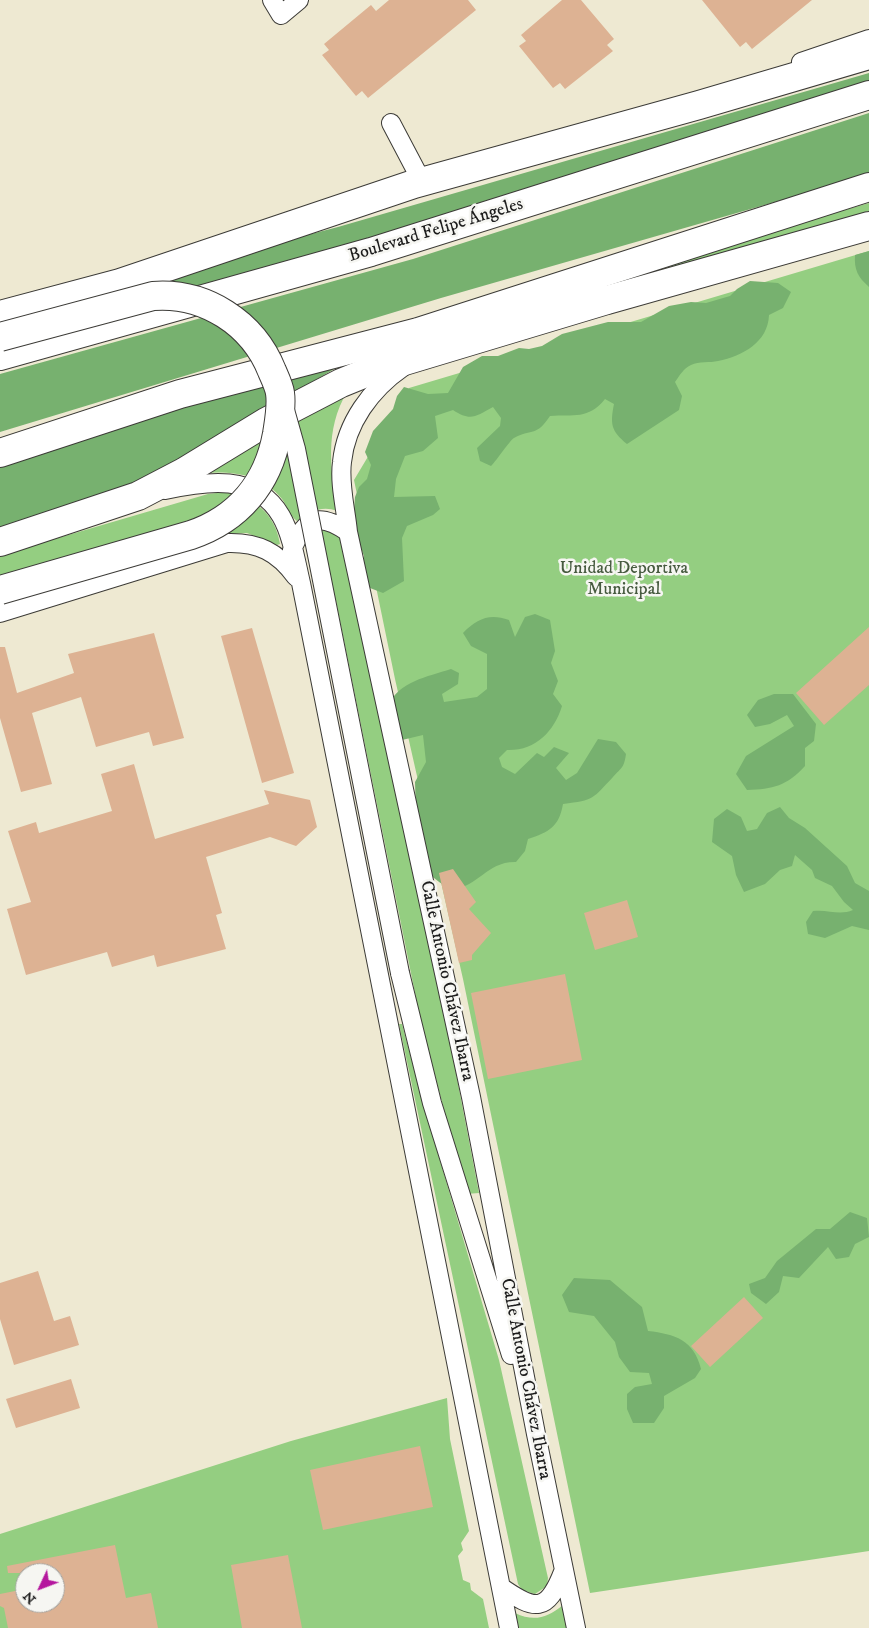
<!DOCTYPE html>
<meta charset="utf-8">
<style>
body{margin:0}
#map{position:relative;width:869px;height:1628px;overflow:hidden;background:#eee9d2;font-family:"IM FELL DW Pica",serif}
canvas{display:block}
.north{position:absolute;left:15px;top:1563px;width:50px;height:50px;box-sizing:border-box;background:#f6f6f2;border:1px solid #9f9f9c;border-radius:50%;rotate:227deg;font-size:14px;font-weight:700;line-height:20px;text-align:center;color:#1c1c1c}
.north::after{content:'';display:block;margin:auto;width:18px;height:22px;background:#b5179e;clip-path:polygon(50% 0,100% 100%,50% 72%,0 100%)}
</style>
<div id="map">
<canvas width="869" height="1628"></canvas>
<div class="north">N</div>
</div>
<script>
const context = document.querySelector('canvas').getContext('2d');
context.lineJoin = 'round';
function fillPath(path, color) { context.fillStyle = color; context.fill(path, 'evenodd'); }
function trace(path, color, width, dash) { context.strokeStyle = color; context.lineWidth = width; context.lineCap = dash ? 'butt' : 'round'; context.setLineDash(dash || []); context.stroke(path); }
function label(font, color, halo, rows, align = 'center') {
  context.font = font + ' "IM FELL DW Pica",serif'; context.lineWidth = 5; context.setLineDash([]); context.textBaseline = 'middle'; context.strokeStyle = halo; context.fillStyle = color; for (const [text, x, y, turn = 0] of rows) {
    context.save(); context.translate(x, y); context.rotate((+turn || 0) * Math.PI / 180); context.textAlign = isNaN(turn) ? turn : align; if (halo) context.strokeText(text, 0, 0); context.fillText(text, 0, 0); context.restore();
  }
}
const green = new Path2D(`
 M 869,203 L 869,211 L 604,290 L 588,285 Z
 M 869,251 L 869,1551 L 590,1593 L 463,979 L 395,679 L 354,480 L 409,388 Z
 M 347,392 C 324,431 331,469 337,511 C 322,505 309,512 297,521 C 290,516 287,506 282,499 C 262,474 233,471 204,473 Z
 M 225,492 C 254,497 275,513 280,544 L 277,545 L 247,533 L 230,534 L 0,581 L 0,555 L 208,494 Z
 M 325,529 L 342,537 L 346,547 L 451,1047 L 479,1193 L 466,1194 L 420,1018 L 336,601 L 319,589 L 318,531 Z
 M 399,1024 L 402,1024 L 423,1103 L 499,1360 L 548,1578 L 547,1586 L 535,1594 L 522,1590 L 518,1584 Z
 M 447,1398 L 450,1439 L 469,1531 L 461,1543 L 463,1550 L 458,1556 L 463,1580 L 470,1583 L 471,1590 L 483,1599 L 489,1628 L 0,1628 L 0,1534 L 291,1441 ZM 25,1573 L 55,1573 L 55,1603 L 25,1603 Z
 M 563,1605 L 568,1628 L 519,1628 L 515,1613 C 534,1622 547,1618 563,1605 Z`);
const forest = new Path2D(`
 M 869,73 L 869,85 L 337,252 L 137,304 L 176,269 L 338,227 Z
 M 869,113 L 869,175 L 441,298 L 0,432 L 0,374 L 413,259 Z
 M 869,251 L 869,287 C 858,277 854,270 855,255 Z
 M 750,281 L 778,283 L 791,292 L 783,308 L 769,315 C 768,342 743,356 718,361 C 710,363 699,361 691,365 C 683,369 680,375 675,382 L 682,396 L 679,410 L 627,444 C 611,431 610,424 614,404 L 605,399 C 588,420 574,414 550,416 C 536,437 533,428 514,438 C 510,440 497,460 491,466 L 480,461 L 477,448 L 500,426 L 501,418 L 493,407 C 476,416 471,422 453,410 L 435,416 L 438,438 L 423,451 L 405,456 L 396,479 L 394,497 L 435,496 L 440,509 L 433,515 L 407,526 L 402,538 L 404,581 L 383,593 L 370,588 L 361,567 L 364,556 L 354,530 L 354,510 L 355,497 L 359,487 L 367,479 L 371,465 L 365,452 L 373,431 L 393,409 L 397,396 L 404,387 L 428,394 L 448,393 L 463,367 L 482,356 L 498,356 L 519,348 L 529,349 L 542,346 L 562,334 L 608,322 L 641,322 L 669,306 L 691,302 L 706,303 L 730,296 L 737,289 Z
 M 333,360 L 336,368 L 145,480 L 0,527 L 0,459 Z
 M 535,614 L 550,620 L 555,651 L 551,663 L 558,681 L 553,694 L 562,706 C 554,732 535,751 507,750 L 499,758 L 502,767 L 515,774 L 537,753 L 544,757 L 554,747 L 569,753 L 556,768 L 566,780 L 577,773 L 598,739 L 616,742 L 626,754 C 624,768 622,767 613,777 C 592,799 595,800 563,804 C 559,827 549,832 528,839 L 525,851 L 516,862 C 484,861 476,893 448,887 C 443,886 436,879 431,876 L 416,815 L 415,782 L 426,762 L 423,735 L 402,740 L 388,706 C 399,681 427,677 451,669 L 459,673 L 458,684 L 442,694 L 444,702 L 477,697 L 487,689 L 487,654 L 471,646 L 463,633 C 477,619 489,613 509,620 L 515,637 L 525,617 Z
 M 774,694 L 793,694 L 816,724 L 814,741 L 805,748 L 805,766 C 787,786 773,789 747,790 L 736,774 L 746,756 L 794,726 L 787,715 L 770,724 L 755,727 L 747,715 L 758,700 Z
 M 780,807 L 789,818 L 805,828 L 847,866 L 855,883 L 869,891 L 869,930 L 852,926 L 825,938 L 808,934 L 806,922 L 813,911 C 828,909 839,916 853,910 L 844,902 L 832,886 L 815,878 L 812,870 L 795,855 L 792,866 L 780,870 L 765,884 L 744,892 L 736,875 L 732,856 L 712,842 L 714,819 L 727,809 L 741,817 L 747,831 L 757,829 L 767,813 Z
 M 850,1212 L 867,1218 L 869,1237 L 855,1244 L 849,1257 L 836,1259 L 828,1247 L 799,1278 L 783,1276 L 779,1292 L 766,1304 L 751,1293 L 749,1284 L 765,1278 L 777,1261 L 816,1229 L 830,1229 Z
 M 574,1278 L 610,1280 L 642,1307 L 648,1331 C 675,1334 694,1340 701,1369 L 695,1378 L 664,1396 L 664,1408 L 654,1423 L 633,1423 L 627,1409 L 627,1394 L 635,1387 L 652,1384 L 649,1373 L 630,1372 L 619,1357 L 615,1342 L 594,1316 L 569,1312 L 562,1295 Z`);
const building = new Path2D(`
 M 389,0 L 468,0 L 476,10 L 368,98 L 362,91 L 356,96 L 322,55 L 329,50 L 324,44 L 371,5 L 376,11 Z
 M 562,0 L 581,0 L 614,39 L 607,45 L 613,51 L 565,89 L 560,83 L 553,88 L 519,46 L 526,41 L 521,35 Z
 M 702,0 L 812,0 L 752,49 L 746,42 L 740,47 Z
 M 869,627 L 869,685 L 824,725 L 796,693 Z
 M 252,628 L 294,773 L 262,783 L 221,636 Z
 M 154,633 L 184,738 L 153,746 L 149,732 L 96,747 L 81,697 L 32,713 L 52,784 L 21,792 L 0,718 L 0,647 L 5,647 L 17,693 L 74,673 L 68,654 Z
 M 134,764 L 155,839 L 269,804 L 264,790 L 310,800 L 317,827 L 296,846 L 270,837 L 206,857 L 222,913 L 216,915 L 226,949 L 157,967 L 154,955 L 112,967 L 107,952 L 26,975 L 7,909 L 31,902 L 8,831 L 36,822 L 39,833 L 112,811 L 101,774 Z
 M 453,869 L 476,902 L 469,909 L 491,933 L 472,955 L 472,960 L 459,963 L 439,873 Z
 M 627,900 L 638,937 L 595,950 L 584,913 Z
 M 565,974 L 582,1060 L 488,1079 L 471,993 Z
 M 38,1271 L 54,1321 L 70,1316 L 79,1345 L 14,1365 L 0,1319 L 0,1283 Z
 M 744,1297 L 763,1318 L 710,1367 L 691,1346 Z
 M 71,1379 L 80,1408 L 16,1428 L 6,1399 Z
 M 420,1446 L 433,1507 L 323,1530 L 310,1470 Z
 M 115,1545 L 126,1598 L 151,1593 L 158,1628 L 8,1628 L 4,1608 L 0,1606 L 0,1594 L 25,1589 L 25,1603 L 55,1603 L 55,1573 L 8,1573 L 7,1566 Z
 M 288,1555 L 302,1628 L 242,1628 L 231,1565 Z`);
const street = new Path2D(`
 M 272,0 L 281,15 L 299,0
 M 801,62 L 869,39
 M 391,123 L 421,180 L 414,184
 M 403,367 C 371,389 346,423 342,462 C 339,484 346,510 348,532 L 471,1097 L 536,1434 L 576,1628
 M 165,490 C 206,481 256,473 281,516 C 292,535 296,562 301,583 L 509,1628
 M 292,550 C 305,517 319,512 348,532
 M 0,613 L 227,543 C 258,542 278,552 296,577
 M 400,973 L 432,1103 L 511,1355
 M 501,1587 C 535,1611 547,1613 563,1572`);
const primary = new Path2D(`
 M 588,300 L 607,300 L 869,226
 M 0,315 L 120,283 L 414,184 L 699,105 L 869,55
 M 0,542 L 138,496 L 184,472 L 266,422 L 341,383 L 368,372 L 607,300`);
const highway = new Path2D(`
 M 0,356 L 371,252 L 869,95
 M 0,453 L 180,394 L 418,332 L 869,187`);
const streetBridge = new Path2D(`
 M 285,410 L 296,449 L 400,973`);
const primaryBridge = new Path2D(`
 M 0,337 L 153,296 C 205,292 253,323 272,371 C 275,378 279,386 280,393 C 282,406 279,421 277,434 C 268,484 238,519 191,535 L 0,590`);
const streetNames = [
 ["Boulevard Felipe Ángeles",436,231,-17],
 ["Calle Antonio Chávez Ibarra",446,981,78],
 ["Calle Antonio Chávez Ibarra",525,1379,79]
];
const parkNames = [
 ["Unidad Deportiva",624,569],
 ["Municipal",624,590]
];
fillPath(green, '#94ce81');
fillPath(forest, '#77b16f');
fillPath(building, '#ddb293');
trace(street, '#3c3b37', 20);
trace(primary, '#3c3b37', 30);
trace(highway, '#3c3b37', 30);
trace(street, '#fff', 18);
trace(primary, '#fff', 28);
trace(highway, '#fff', 28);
trace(streetBridge, '#3c3b37', 20, []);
trace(primaryBridge, '#3c3b37', 30, []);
trace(streetBridge, '#fff', 18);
trace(primaryBridge, '#fff', 28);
label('18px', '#1c1c1c', '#f6f6f2', streetNames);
label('18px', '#465a3f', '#f6f6f2', parkNames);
</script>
